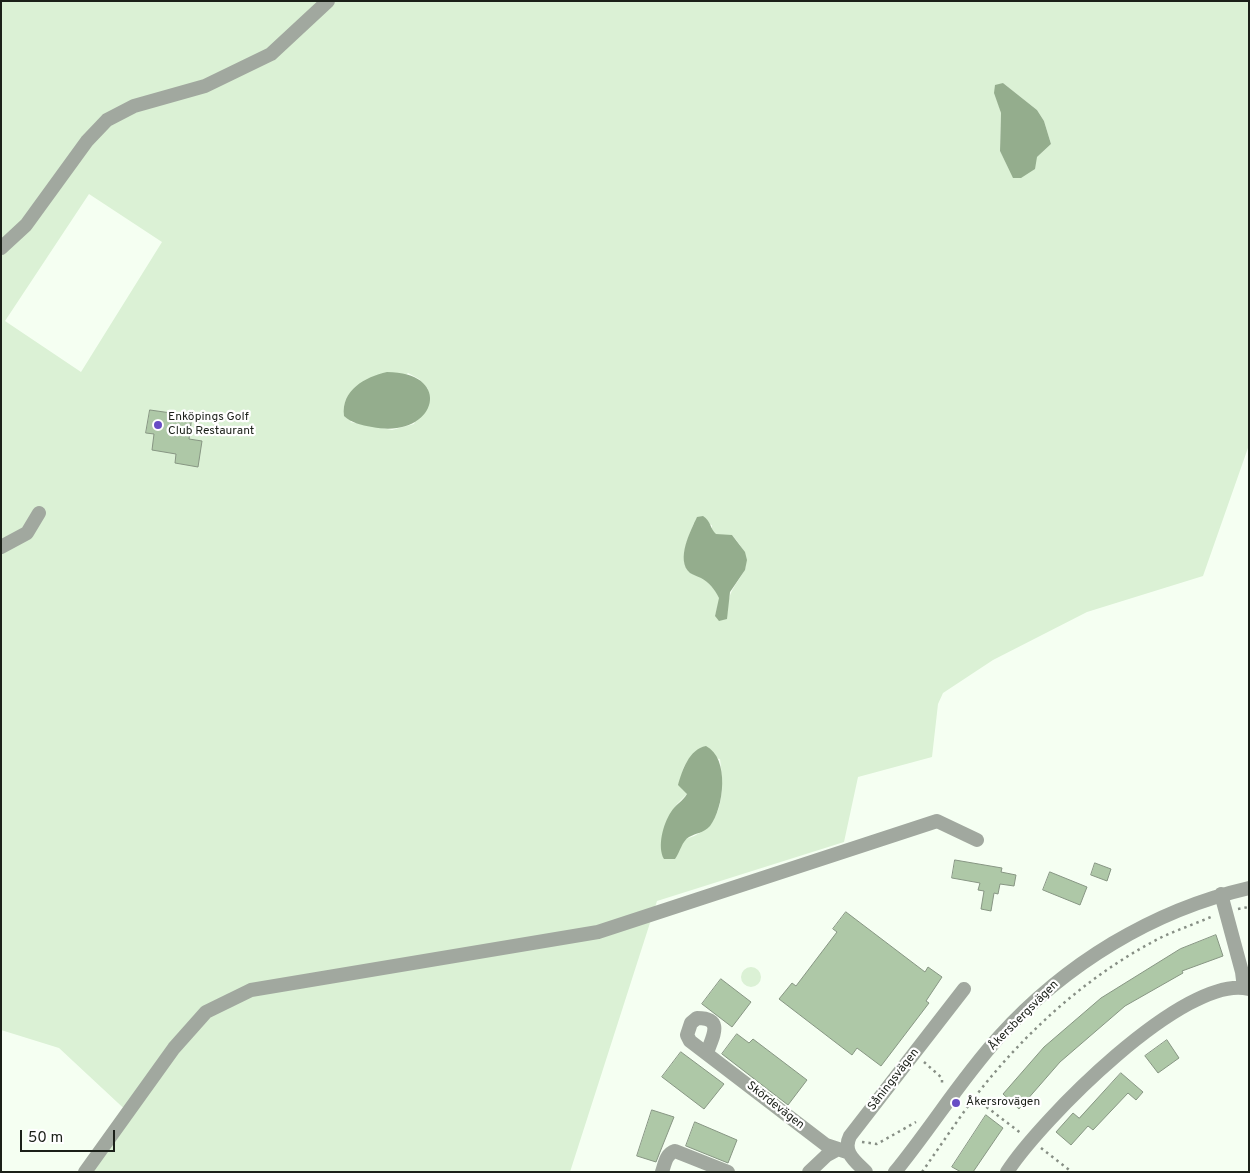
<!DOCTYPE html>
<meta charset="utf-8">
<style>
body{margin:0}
#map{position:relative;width:1250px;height:1173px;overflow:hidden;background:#f5fff2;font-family:Overpass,sans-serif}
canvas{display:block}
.frame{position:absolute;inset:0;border:2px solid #1b2019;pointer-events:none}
.scale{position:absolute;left:20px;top:1130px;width:95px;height:22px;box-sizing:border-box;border:2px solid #1b2019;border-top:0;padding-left:6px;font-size:15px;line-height:18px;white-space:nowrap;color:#1b2019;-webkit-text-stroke:4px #fff;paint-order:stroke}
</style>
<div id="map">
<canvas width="1250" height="1173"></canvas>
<div class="frame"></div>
<div class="scale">50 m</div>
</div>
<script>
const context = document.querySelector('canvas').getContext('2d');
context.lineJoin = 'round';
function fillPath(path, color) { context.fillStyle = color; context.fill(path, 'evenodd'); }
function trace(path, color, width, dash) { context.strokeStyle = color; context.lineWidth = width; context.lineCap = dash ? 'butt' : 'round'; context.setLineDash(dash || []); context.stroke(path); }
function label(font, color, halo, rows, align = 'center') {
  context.font = font + ' Overpass,sans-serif'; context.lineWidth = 4.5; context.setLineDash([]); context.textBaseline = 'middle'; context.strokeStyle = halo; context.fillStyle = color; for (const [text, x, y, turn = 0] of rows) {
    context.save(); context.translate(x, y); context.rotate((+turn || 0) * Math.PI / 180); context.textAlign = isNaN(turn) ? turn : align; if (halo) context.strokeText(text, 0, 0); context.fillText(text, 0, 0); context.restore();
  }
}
const green = new Path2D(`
 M 1,1 L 1249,1 L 1249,445 L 1203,576 L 1087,612 L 993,660 L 943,693 L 938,704 L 932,757 L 858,777 L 844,842 L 657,901 L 570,1172 L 90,1172 L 132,1116 L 59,1048 L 1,1030 ZM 1003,83 L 1037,110 L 1044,121 L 1051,144 L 1037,157 L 1009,169 L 1000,151 L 1001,113 L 995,93 ZM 89,194 L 162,242 L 81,372 L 5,321 ZM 408,373 L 419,379 L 428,389 L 414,424 L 392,430 L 350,422 ZM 694,523 L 712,525 L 712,531 L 716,535 L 732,535 C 767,574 726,575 728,612 L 715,616 L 720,598 C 715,590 709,582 701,577 C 697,575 693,575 690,572 C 677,562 689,535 694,523 ZM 694,754 L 720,759 C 727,811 716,840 661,843 L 667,822 L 677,804 L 687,794 C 678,776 681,767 694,754 Z
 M741 977a10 10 0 1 1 20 0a10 10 0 1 1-20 0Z`);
const water = new Path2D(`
 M 1003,83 L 1037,110 L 1044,121 L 1051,144 L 1037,157 L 1035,169 L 1021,178 L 1013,178 L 1000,151 L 1001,113 L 994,93 L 995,85 Z
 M 387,372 C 455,372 437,440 372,427 C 361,425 352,423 344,416 C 341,390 365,377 387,372 Z
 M 703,516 C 711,521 710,529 716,534 L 732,535 L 745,552 L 747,560 L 745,570 L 730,592 L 727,619 L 719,621 L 715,616 L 719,598 C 715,590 709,582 701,578 C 697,576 693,575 690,573 C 675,560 691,530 697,517 Z
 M 706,746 C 730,758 724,808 710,826 C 704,833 696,833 689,837 C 682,841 680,852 675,859 L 664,859 C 657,847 663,824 671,812 C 675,805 683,801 687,794 L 678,785 C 682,771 689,749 706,746 Z`);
const building = new Path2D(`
 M 150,410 L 192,416 L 189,439 L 202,441 L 198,467 L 175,463 L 176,454 L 152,450 L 154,434 L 146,433 Z
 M 955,860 L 1002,868 L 1001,872 L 1016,875 L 1014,886 L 1000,884 L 998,894 L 994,893 L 991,911 L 981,909 L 984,891 L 978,890 L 980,883 L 952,878 Z
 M 1095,863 L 1111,869 L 1107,881 L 1091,875 Z
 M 1050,872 L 1087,887 L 1080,905 L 1043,890 Z
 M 846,912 L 925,972 L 928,967 L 942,977 L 926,1001 L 929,1003 L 881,1066 L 857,1048 L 852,1055 L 779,999 L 792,983 L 796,986 L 837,932 L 833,929 Z
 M 1216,935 L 1223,956 L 1182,971 L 1183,973 L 1125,1006 L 1060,1062 L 1019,1109 L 1003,1094 L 1044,1047 L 1101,998 L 1180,949 Z
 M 721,979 L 751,1002 L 732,1027 L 702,1004 Z
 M 737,1034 L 749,1043 L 753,1039 L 807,1080 L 788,1105 L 722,1054 Z
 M 1167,1040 L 1179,1058 L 1158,1073 L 1145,1056 Z
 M 681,1052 L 724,1084 L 704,1109 L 662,1077 Z
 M 1121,1073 L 1143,1092 L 1136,1100 L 1128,1093 L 1093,1130 L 1088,1126 L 1071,1145 L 1056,1132 L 1073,1113 L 1079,1118 Z
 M 652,1110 L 674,1117 L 656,1162 L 637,1156 Z
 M 986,1115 L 1003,1128 L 973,1172 L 961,1172 L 952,1167 Z
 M 695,1122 L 737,1140 L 728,1163 L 686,1146 Z`);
const path = new Path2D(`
 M 1238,909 L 1249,907
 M 924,1062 L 942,1078 L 942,1086
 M 976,1099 L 1022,1134
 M 862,1142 L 877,1144 L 916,1122
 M 1041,1148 L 1072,1172
 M 922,1172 C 946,1138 969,1102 996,1071 C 1043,1016 1100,968 1164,936 C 1180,929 1197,923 1213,916`);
const minor = new Path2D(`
 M 1,248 L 26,225 L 87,141 L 107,120 L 134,106 L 205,86 L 271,54 L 328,1
 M 1,547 L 27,533 L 39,513
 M 1221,894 L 1242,972 L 1244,988
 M 707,1053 C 712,1037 725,1018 697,1018 L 691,1023 L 687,1035 L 690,1041 L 826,1145 L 847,1152
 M 85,1172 L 174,1048 L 206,1012 L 251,990 L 598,932 L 937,821 L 977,840
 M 662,1172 C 665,1163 666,1154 675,1151 L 728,1172
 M 809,1172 L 827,1155 L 838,1149
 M 866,1172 C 855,1161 842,1152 850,1136 L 964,989
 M 895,1172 C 931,1128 961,1079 999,1037 C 1065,964 1153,910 1249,888
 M 1007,1172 C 1039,1122 1186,972 1249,989`);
const markers = [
 [158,425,5,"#684cc5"],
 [956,1103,5,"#684cc5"]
];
const poiNames = [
 ["Enköpings Golf",168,418],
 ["Club Restaurant",168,432],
 ["Åkersrovägen",966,1103]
];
const streetNames = [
 ["Åkersbergsvägen",1024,1016,-45],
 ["Såningsvägen",894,1080,-52],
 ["Skördevägen",775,1106,38]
];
fillPath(green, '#dbf1d5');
fillPath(water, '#94ad8d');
fillPath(building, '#aec8a7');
trace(building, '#879683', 1);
trace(path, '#878f85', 2.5, [2.5, 4]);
trace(minor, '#a1a89f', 14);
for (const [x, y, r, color] of markers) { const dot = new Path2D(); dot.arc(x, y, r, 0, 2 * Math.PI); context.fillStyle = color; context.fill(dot); trace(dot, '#fff', 2); }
label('12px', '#1b2019', '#fff', poiNames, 'left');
label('12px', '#1b2019', '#fff', streetNames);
</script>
